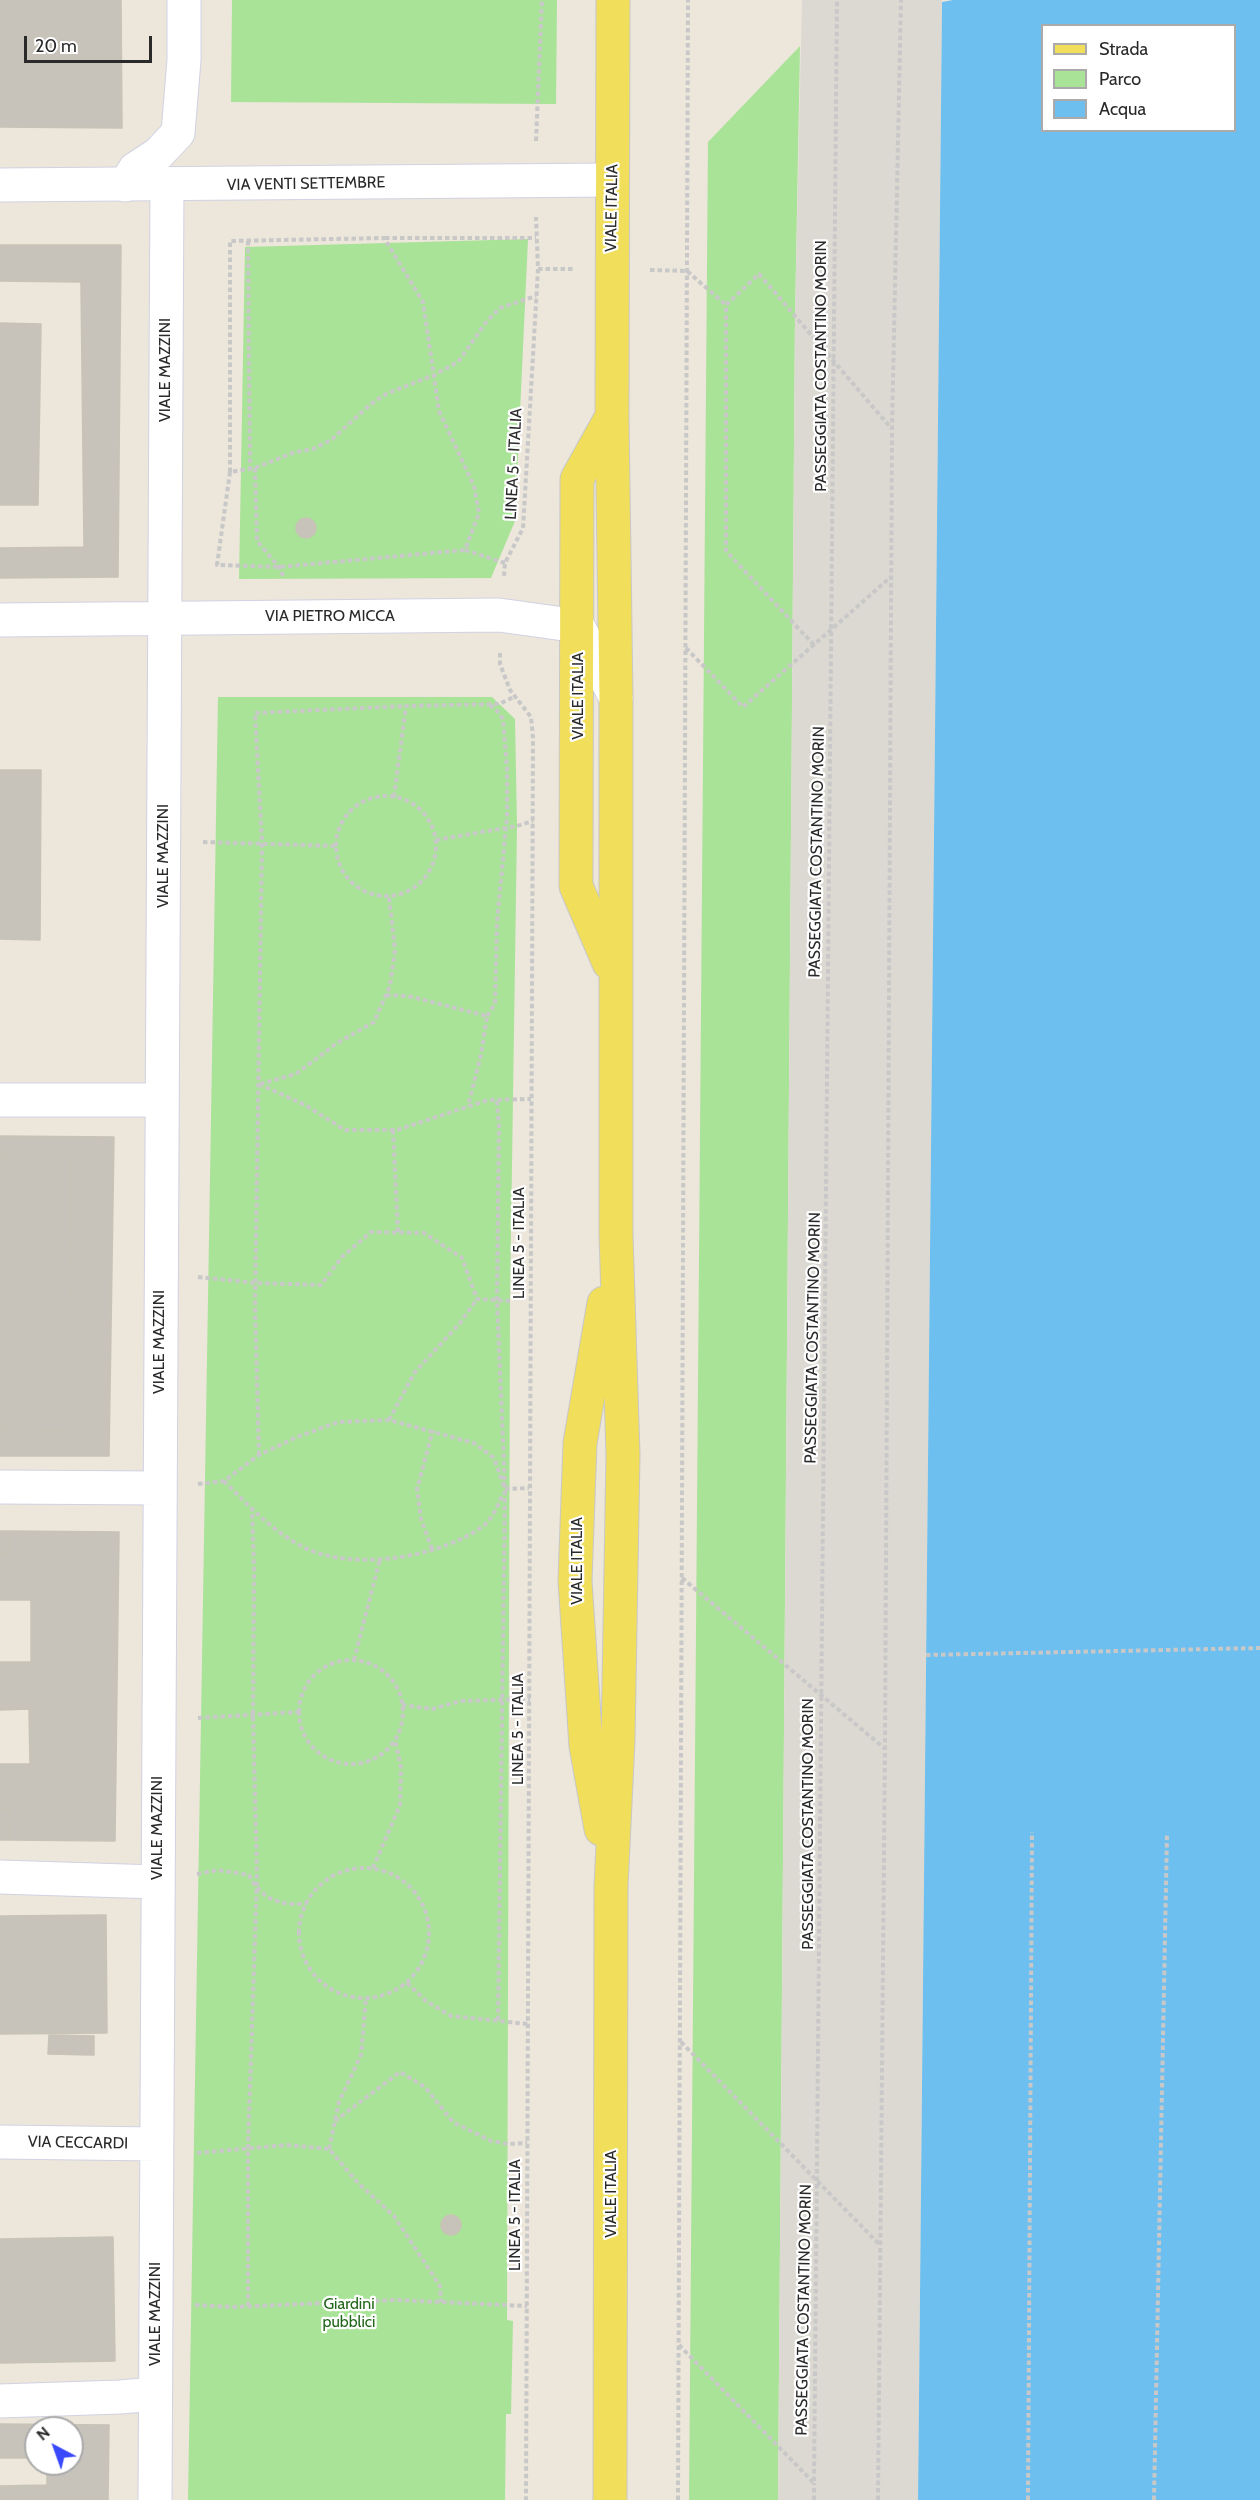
<!DOCTYPE html>
<style>
body{margin:0}
#map{position:relative;width:1260px;height:2500px;overflow:hidden;background:#ece6db;font-family:Cabin,sans-serif}
canvas{display:block}
.legend{position:absolute;left:1041px;top:24px;width:195px;height:108px;box-sizing:border-box;background:#fff;border:2px solid #aaa;margin:0;padding:8px 10px;list-style:none;font-size:18px;color:#2a2a2a}
.legend li{display:flex;align-items:center;gap:12px;height:30px}
.legend b{width:30px;border:2px solid #aaa}
.north{position:absolute;left:24px;top:2416px;width:60px;height:60px;box-sizing:border-box;background:#fff;border:2px solid #aaa;border-radius:50%;rotate:319deg;font-size:16px;font-weight:700;line-height:24px;text-align:center;color:#2a2a2a}
.north::after{content:'';display:block;margin:auto;width:21px;height:27px;background:#3949fb;clip-path:polygon(50% 0,100% 100%,50% 72%,0 100%)}
.scale{position:absolute;left:24px;top:36px;width:128px;height:27px;box-sizing:border-box;border:3px solid #2a2a2a;border-top:0;padding-left:8px;font-size:18px;line-height:21px;white-space:nowrap;color:#2a2a2a;-webkit-text-stroke:4px #fff;paint-order:stroke}
</style>
<div id="map">
<canvas width="1260" height="2500"></canvas>
<ul class="legend">
<li><b style="height:8px;background:#f1de5b"></b>Strada</li>
<li><b style="height:16px;background:#a9e397"></b>Parco</li>
<li><b style="height:16px;background:#6dbfef"></b>Acqua</li>
</ul>
<div class="north">N</div>
<div class="scale">20 m</div>
</div>
<script>
const context = document.querySelector('canvas').getContext('2d');
context.lineJoin = 'round';
function fillPath(path, color) { context.fillStyle = color; context.fill(path, 'evenodd'); }
function trace(path, color, width, dash) { context.strokeStyle = color; context.lineWidth = width; context.lineCap = dash ? 'butt' : 'round'; context.setLineDash(dash || []); context.stroke(path); }
function label(font, color, halo, rows, align = 'center') {
  context.font = font + ' Cabin,sans-serif'; context.lineWidth = 4.5; context.setLineDash([]); context.textBaseline = 'middle'; context.strokeStyle = halo; context.fillStyle = color; for (const [text, x, y, turn = 0] of rows) {
    context.save(); context.translate(x, y); context.rotate((+turn || 0) * Math.PI / 180); context.textAlign = isNaN(turn) ? turn : align; if (halo) context.strokeText(text, 0, 0); context.fillText(text, 0, 0); context.restore();
  }
}
const green = new Path2D(`
 M 232,0 L 557,0 L 556,104 L 231,102 Z
 M 800,46 L 795,317 L 778,2500 L 689,2500 L 708,142 Z
 M 528,239 L 515,521 L 491,578 L 239,579 L 245,247 Z
 M 218,697 L 492,697 L 515,719 L 517,826 L 510,1301 L 507,2320 L 513,2321 L 511,2414 L 506,2414 L 505,2500 L 188,2500 Z`);
const plaza = new Path2D(`
 M 802,0 L 942,0 L 918,2500 L 778,2500 L 795,317 Z`);
const water = new Path2D(`
 M 953,0 L 1260,0 L 1260,2500 L 918,2500 L 942,2 ZM 1042,26 L 1234,26 L 1234,130 L 1042,130 Z`);
const building = new Path2D(`
 M 0,0 L 121,0 L 122,128 L 0,127 Z
 M 0,245 L 121,245 L 118,577 L 0,578 L 0,548 L 84,547 L 81,282 L 0,281 Z
 M 0,323 L 41,324 L 38,505 L 0,505 Z
 M296 528a10 10 0 1 1 20 0a10 10 0 1 1-20 0Z
 M 0,770 L 41,770 L 40,940 L 0,939 Z
 M 0,1136 L 114,1137 L 109,1456 L 0,1456 L 0,1429 L 69,1430 L 70,1155 L 0,1155 Z
 M 0,1155 L 70,1155 L 69,1430 L 0,1429 Z
 M 0,1531 L 9,1531 L 9,1554 L 0,1554 Z
 M 9,1531 L 119,1532 L 115,1841 L 10,1840 L 11,1809 L 0,1808 L 0,1764 L 30,1764 L 29,1709 L 0,1710 L 0,1662 L 31,1662 L 31,1600 L 0,1600 L 0,1554 L 9,1554 Z
 M 0,1808 L 11,1809 L 10,1840 L 0,1840 Z
 M 106,1915 L 107,2033 L 0,2034 L 0,1916 Z
 M 49,2035 L 94,2036 L 94,2055 L 48,2054 Z
 M441 2225a10 10 0 1 1 20 0a10 10 0 1 1-20 0Z
 M 113,2237 L 115,2361 L 0,2363 L 0,2239 Z
 M 0,2424 L 109,2425 L 108,2500 L 0,2500 L 0,2486 L 47,2485 L 47,2464 L 72,2464 L 72,2428 L 36,2428 L 36,2458 L 0,2458 Z`);
const path = new Path2D(`
 M 536,141 L 542,0
 M 385,238 L 536,238
 M 248,241 L 250,469
 M 538,269 L 573,269
 M 650,270 L 687,271 L 726,305
 M 255,468 L 257,541 L 279,567 L 284,578
 M 230,472 L 217,565 L 279,567 L 465,550
 M 505,563 L 465,550 L 479,513 L 474,486 L 439,411 L 423,302 L 384,238 L 230,241 L 230,472 L 255,468 L 295,452 L 313,449 L 331,440 L 371,404 L 386,394 L 434,375 L 458,362 L 487,321 L 500,308 L 536,296
 M 504,576 L 505,563 L 523,528 L 538,269 L 536,217
 M 814,645 L 726,551 L 726,305 L 759,274 L 891,428
 M 686,648 L 743,707 L 892,576
 M 500,653 L 500,664 L 510,690 L 531,717 L 533,738 L 526,2500
 M336 846a50 50 0 1 1 100 0a50 50 0 1 1-100 0Z
 M 394,797 L 406,706 L 499,704 L 516,696
 M 436,840 L 517,826 L 533,821
 M 203,842 L 336,846
 M 386,995 L 408,996 L 487,1016 L 481,1055 L 468,1106
 M 487,1016 L 495,1004 L 497,922 L 507,817 L 507,768 L 503,719 L 495,708 L 487,704
 M 259,1084 L 305,1105 L 345,1130 L 397,1130 L 488,1100 L 531,1099
 M 260,1084 L 296,1074 L 337,1043 L 374,1022 L 390,986 L 395,950 L 389,897
 M 497,1101 L 499,1126 L 497,1300 L 505,1489 L 498,2021
 M 393,1130 L 398,1233
 M 198,1277 L 256,1283 L 321,1285 L 342,1257 L 371,1232 L 424,1233 L 462,1258 L 477,1299 L 510,1301
 M 389,1420 L 415,1372 L 460,1323 L 477,1299
 M 259,1455 L 255,1305 L 262,843 L 255,713 L 406,706
 M 224,1481 C 249,1506 273,1532 305,1548 C 354,1571 438,1558 482,1527 C 493,1519 498,1505 503,1493
 M 198,1484 L 224,1481 L 259,1455 L 297,1437 L 338,1422 L 389,1420 L 474,1443 L 494,1458 L 505,1489 L 529,1488
 M 432,1549 L 421,1519 L 417,1489 L 433,1430
 M 682,1578 L 884,1748
 M 926,1655 L 1260,1648
 M 354,1660 L 380,1559
 M299 1712a52 52 0 1 1 104 0a52 52 0 1 1-104 0Z
 M 402,1705 L 432,1709 L 461,1701 L 530,1699
 M 198,1718 L 299,1712
 M 373,1868 L 400,1805 L 401,1767 L 395,1740
 M299 1933a65 65 0 1 1 130 0a65 65 0 1 1-130 0Z
 M 197,1874 L 218,1870 L 249,1875 C 262,1900 279,1905 306,1904
 M 407,1983 L 426,2001 L 451,2016 L 528,2024
 M 681,2042 L 879,2244
 M 335,2121 L 400,2072 L 425,2087 L 453,2122 L 491,2141 L 508,2144 L 527,2143
 M 329,2149 L 339,2102 L 361,2055 L 366,1998
 M 197,2153 L 287,2145 L 329,2149 L 358,2183 L 394,2216 L 440,2286 L 441,2302
 M 195,2305 L 234,2307 L 396,2300 L 527,2306
 M 248,2306 L 248,2147 L 257,1876 L 253,1717 L 254,1568 L 252,1510
 M 679,2345 L 814,2483 L 837,0
 M 678,2500 L 688,0
 M 814,2500 L 814,2483
 M 878,2500 L 885,1748 L 892,428 L 901,0
 M 1028,2500 L 1032,1832
 M 1154,2500 L 1167,1834`);
const street = new Path2D(`
 M 125,185 L 135,169 L 158,154 L 178,133 L 184,60 L 184,0
 M 0,620 L 499,615 L 578,626 L 616,698
 M 0,1100 L 160,1100
 M 0,1487 L 159,1488
 M 0,1877 L 157,1882
 M 0,2142 L 156,2144
 M 0,2401 L 120,2397 L 155,2394
 M 155,2500 L 167,184`);
const secondary = new Path2D(`
 M 0,185 L 612,180`);
const primary = new Path2D(`
 M 609,963 L 576,886 L 577,479 L 611,418
 M 601,1829 L 586,1746 L 575,1581 L 580,1443 L 604,1303
 M 610,2500 L 611,1887 L 618,1740 L 623,1455 L 616,1234 L 616,698 L 612,417 L 613,0`);
const streetNames = [
 ["VIA VENTI SETTEMBRE",306,184,-1],
 ["VIALE ITALIA",612,208,-89],
 ["PASSEGGIATA COSTANTINO MORIN",821,366,-90],
 ["VIALE MAZZINI",165,370,-90],
 ["LINEA 5 - ITALIA",514,464,-87],
 ["VIA PIETRO MICCA",330,616],
 ["VIALE ITALIA",578,696,-90],
 ["PASSEGGIATA COSTANTINO MORIN",817,852,-89],
 ["VIALE MAZZINI",163,856,-90],
 ["LINEA 5 - ITALIA",519,1243,-90],
 ["PASSEGGIATA COSTANTINO MORIN",813,1338,-89],
 ["VIALE MAZZINI",159,1342,-90],
 ["VIALE ITALIA",577,1561,-90],
 ["LINEA 5 - ITALIA",518,1729,-90],
 ["PASSEGGIATA COSTANTINO MORIN",808,1824,-90],
 ["VIALE MAZZINI",157,1828,-90],
 ["VIA CECCARDI",78,2143,1],
 ["VIALE ITALIA",611,2194,-90],
 ["LINEA 5 - ITALIA",515,2215,-90],
 ["PASSEGGIATA COSTANTINO MORIN",804,2310,-89],
 ["VIALE MAZZINI",155,2314,-90]
];
const parkNames = [
 ["Giardini",349,2304],
 ["pubblici",349,2322]
];
fillPath(green, '#a9e397');
fillPath(plaza, '#dcd9d2');
fillPath(water, '#6dbfef');
fillPath(building, '#c7c3bb');
trace(building, '#c7c3b5', 1.5);
trace(street, '#d1d2e3', 35);
trace(secondary, '#d1d2e3', 35);
trace(primary, '#c8c8c8', 35);
trace(path, '#c8c8c8', 4, [4.5, 3]);
trace(street, '#fff', 33);
trace(secondary, '#fff', 33);
trace(primary, '#f1de5b', 33);
label('16px', '#2a2a2a', '#fff', streetNames);
label('16px', '#216719', '#fff', parkNames);
</script>
